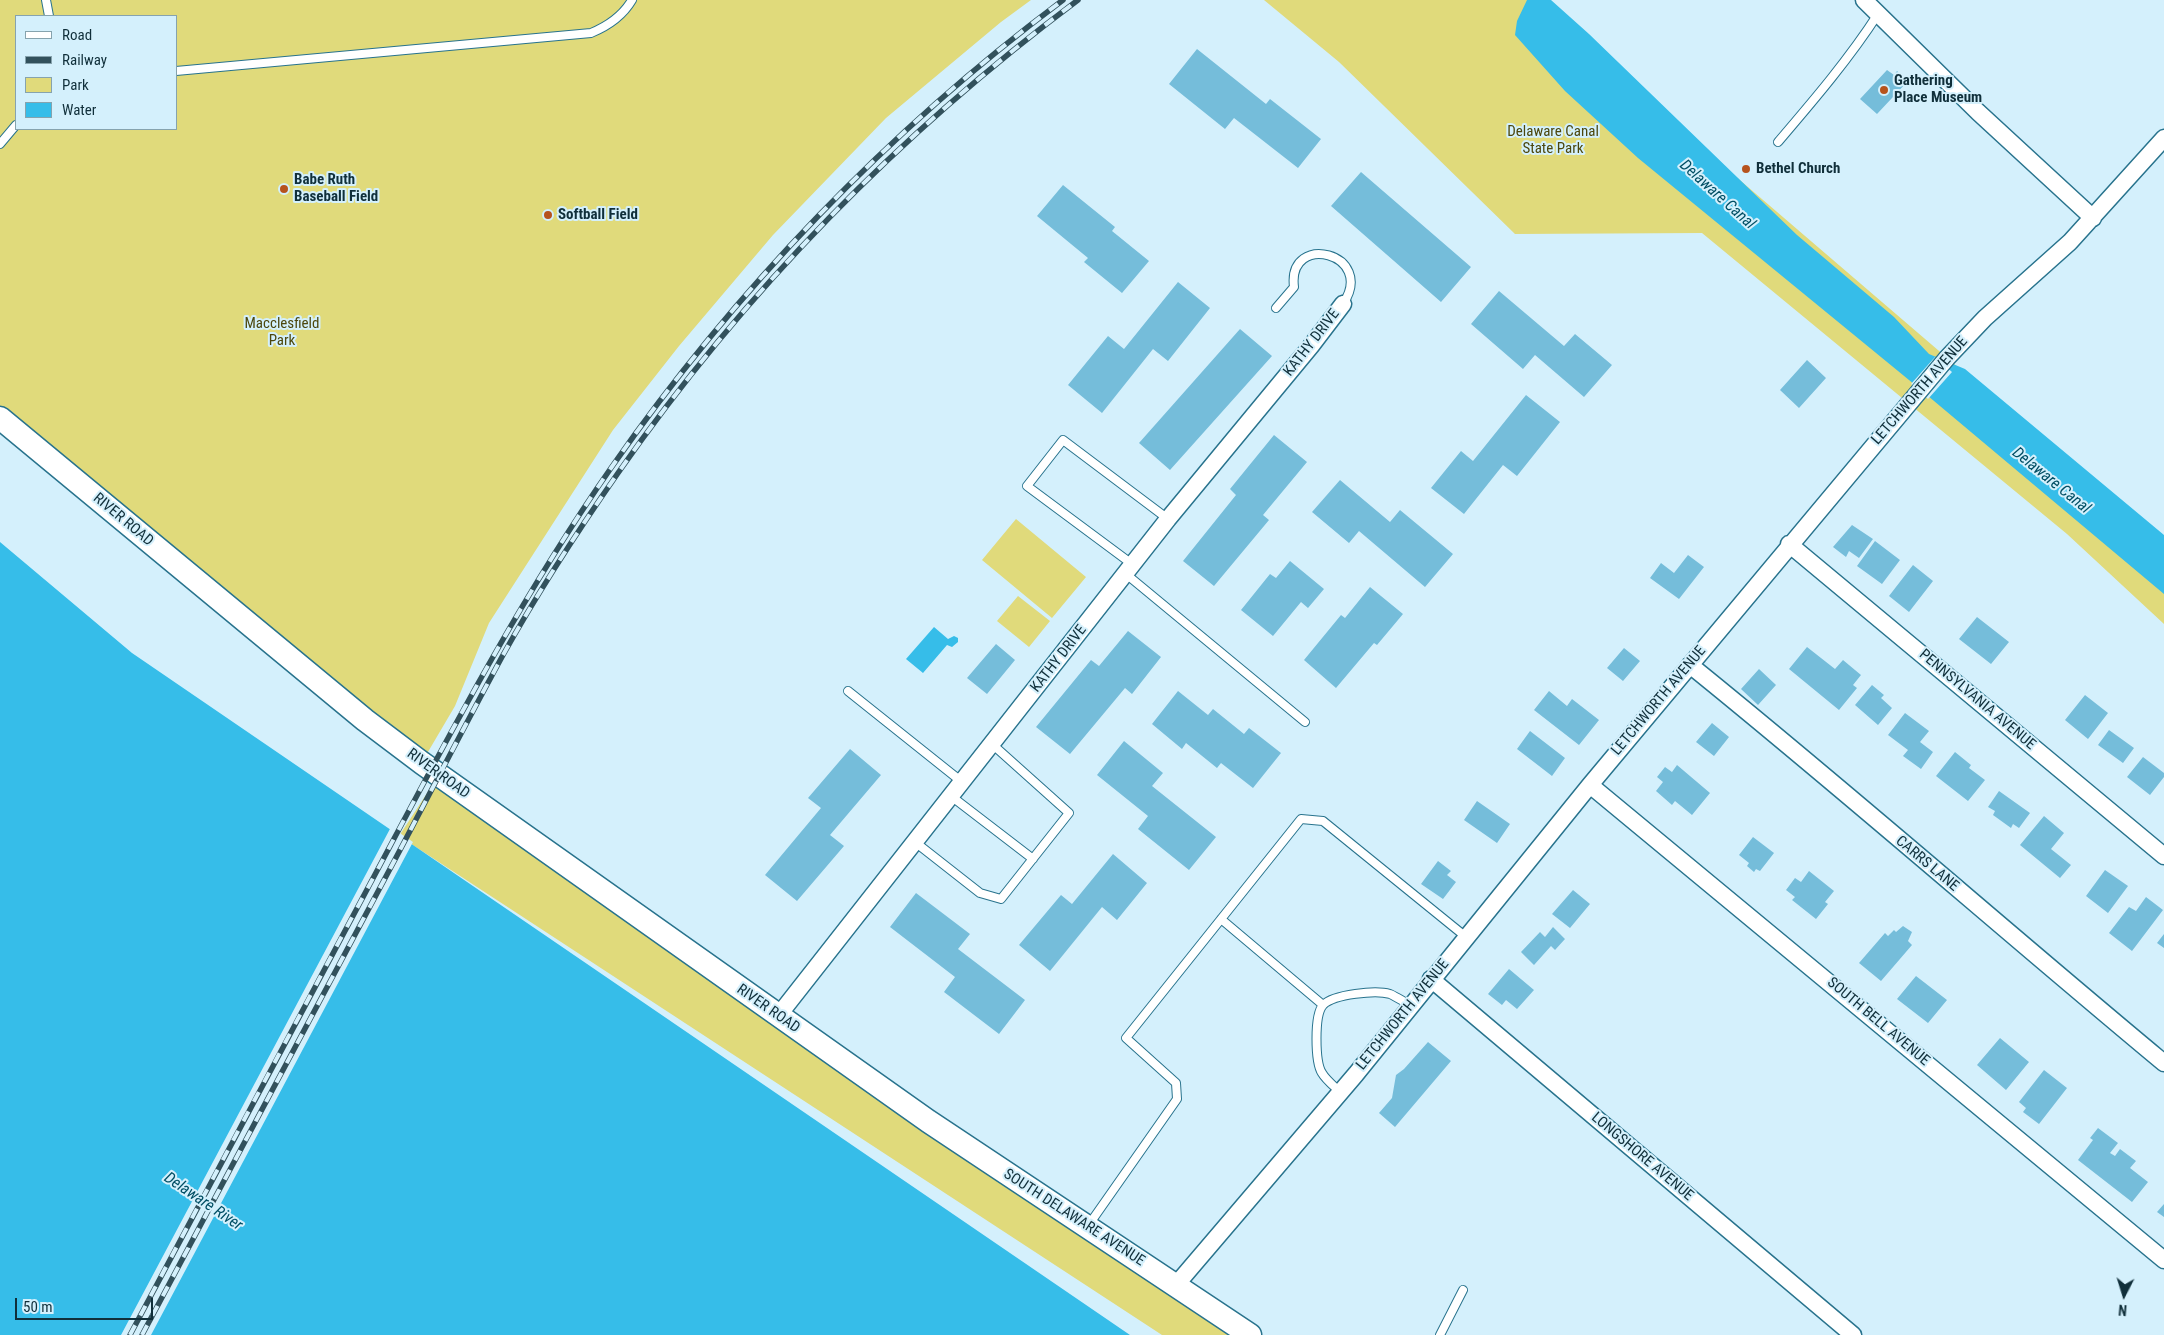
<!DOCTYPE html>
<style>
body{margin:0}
#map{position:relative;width:2164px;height:1335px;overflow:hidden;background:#d4f0fc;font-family:"Roboto Condensed",sans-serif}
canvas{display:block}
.legend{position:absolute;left:15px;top:15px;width:162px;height:115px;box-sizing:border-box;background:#d4f0fc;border:1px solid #86a3ae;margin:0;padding:6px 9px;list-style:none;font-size:15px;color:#102f3a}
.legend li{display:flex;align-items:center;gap:10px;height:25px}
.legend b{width:25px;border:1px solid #86a3ae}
.north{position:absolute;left:2099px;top:1270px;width:50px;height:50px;-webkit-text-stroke:4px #d4f0fc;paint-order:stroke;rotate:185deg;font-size:14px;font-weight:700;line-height:20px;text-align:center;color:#102f3a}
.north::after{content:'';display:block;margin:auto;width:18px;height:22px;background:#102f3a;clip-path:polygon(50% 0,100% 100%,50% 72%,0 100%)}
.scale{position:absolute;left:15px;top:1298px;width:138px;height:22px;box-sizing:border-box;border:2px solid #102f3a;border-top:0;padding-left:6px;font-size:15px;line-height:18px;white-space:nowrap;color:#102f3a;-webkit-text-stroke:4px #d4f0fc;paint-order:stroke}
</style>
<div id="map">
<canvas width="2164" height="1335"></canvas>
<ul class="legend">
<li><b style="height:6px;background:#fff"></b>Road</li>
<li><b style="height:6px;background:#32515c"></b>Railway</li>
<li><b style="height:14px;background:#e0da7b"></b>Park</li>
<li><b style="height:14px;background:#36bde9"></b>Water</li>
</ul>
<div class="north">N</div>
<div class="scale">50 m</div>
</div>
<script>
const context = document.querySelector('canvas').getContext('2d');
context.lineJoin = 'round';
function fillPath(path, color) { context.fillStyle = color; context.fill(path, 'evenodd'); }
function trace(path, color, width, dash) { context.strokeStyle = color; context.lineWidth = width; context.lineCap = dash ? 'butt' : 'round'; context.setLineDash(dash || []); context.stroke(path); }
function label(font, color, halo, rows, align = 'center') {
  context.font = font + ' "Roboto Condensed",sans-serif'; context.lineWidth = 4; context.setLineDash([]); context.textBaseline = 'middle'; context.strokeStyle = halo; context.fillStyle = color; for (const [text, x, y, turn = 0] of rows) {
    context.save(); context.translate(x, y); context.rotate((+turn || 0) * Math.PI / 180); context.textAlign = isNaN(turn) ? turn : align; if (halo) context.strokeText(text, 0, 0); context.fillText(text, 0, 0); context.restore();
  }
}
const green = new Path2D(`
 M 0,0 L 1031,0 L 1001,22 L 886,118 L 773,235 L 679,346 L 613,430 L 489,623 L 455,706 L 425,757 L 103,496 L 0,407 ZM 16,16 L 176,16 L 176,129 L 16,129 Z
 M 1264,0 L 1535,0 L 1692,139 L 2164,544 L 2164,624 L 2067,534 L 1702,233 L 1515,234 L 1339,62 Z
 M 1016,519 L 1086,577 L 1052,618 L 982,560 Z
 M 1018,596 L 1050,621 L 1029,647 L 997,621 Z
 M 439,775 L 1244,1335 L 1162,1335 L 399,836 Z`);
const water = new Path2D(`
 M 1527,0 L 1551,0 L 1589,34 L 1797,235 L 1894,317 L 1929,354 L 1965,369 L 2164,535 L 2164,594 L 1909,380 L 1638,158 L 1565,91 L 1515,35 L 1517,21 Z
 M 0,542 L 132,653 L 1130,1335 L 0,1335 Z
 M 934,627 L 948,639 L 954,636 L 958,638 L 958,642 L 952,647 L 947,645 L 923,673 L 906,659 Z`);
const pier = new Path2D(`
 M 1935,357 L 1952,372 L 1928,399 L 1911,384 Z
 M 391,827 L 413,842 L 151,1335 L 121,1335 Z`);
const building = new Path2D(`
 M 1197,49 L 1266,104 L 1270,99 L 1321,139 L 1298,168 L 1234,118 L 1225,129 L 1169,84 Z
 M 1887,70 L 1894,75 L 1897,71 L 1908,81 L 1877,114 L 1860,99 Z
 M 1361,172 L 1471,267 L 1441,302 L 1331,206 Z
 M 1063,185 L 1115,227 L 1112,231 L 1149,261 L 1122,293 L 1084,262 L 1088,258 L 1037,216 Z
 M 1178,282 L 1210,308 L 1168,361 L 1153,349 L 1102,413 L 1068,385 L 1108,336 L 1124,349 Z
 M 1499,291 L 1564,346 L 1575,334 L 1612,365 L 1584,397 L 1535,355 L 1523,369 L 1471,324 Z
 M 1240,329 L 1272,356 L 1170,470 L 1139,443 Z
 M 1807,360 L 1826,378 L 1799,408 L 1780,390 Z
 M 1526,395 L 1560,422 L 1517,476 L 1503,465 L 1464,514 L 1431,488 L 1461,451 L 1473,461 Z
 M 1274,435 L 1307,462 L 1263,515 L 1269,520 L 1214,586 L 1183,561 L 1236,495 L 1230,489 Z
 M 1340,480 L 1390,522 L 1400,510 L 1453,554 L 1425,587 L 1359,531 L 1349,543 L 1312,512 Z
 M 1852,525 L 1873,539 L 1859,558 L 1849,551 L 1846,557 L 1833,547 Z
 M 1875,541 L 1900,560 L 1882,584 L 1857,566 Z
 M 1688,555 L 1704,567 L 1679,599 L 1650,578 L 1661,563 L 1674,573 Z
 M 1290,561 L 1324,589 L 1308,608 L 1301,602 L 1273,636 L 1241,610 L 1270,574 L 1276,578 Z
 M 1913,565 L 1933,581 L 1909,612 L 1889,596 Z
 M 1370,587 L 1403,614 L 1377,645 L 1374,643 L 1336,688 L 1304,660 L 1341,615 L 1345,618 Z
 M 1977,617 L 2009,642 L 1991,664 L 1959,639 Z
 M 1128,631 L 1161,657 L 1132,694 L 1125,688 L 1070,754 L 1036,727 L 1091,660 L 1099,666 Z
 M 996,644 L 1015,660 L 987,694 L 967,678 Z
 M 1807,647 L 1835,669 L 1843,660 L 1861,675 L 1853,685 L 1857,688 L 1839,710 L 1789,669 Z
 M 1624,648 L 1640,661 L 1623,681 L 1607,668 Z
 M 1759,669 L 1776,685 L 1758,705 L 1741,689 Z
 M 1872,685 L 1884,695 L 1881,698 L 1892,708 L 1878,725 L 1855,705 Z
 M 1178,691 L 1208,715 L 1213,709 L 1244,734 L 1249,728 L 1281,753 L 1253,788 L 1221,763 L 1217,768 L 1186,743 L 1182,749 L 1152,724 Z
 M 1549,691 L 1567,706 L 1572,699 L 1599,720 L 1579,745 L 1534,710 Z
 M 2085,695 L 2108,713 L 2088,739 L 2065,720 Z
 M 1905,713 L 1929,731 L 1920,742 L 1933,752 L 1921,769 L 1903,756 L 1908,750 L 1888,735 Z
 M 1712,723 L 1729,737 L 1714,756 L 1696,742 Z
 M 2109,730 L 2134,748 L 2123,763 L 2098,745 Z
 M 1530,731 L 1565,758 L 1552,776 L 1517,749 Z
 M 1124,741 L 1163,773 L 1152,786 L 1216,837 L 1189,870 L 1138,829 L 1148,816 L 1097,775 Z
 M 850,749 L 881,775 L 830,835 L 844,846 L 797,901 L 765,875 L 821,808 L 808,798 Z
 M 1955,752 L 1971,765 L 1969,768 L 1985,780 L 1968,801 L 1936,776 Z
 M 2143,757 L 2164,773 L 2164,777 L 2150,795 L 2127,777 Z
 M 1677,765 L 1710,793 L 1692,815 L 1675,801 L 1672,805 L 1656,791 L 1663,782 L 1657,777 L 1665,767 L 1672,772 Z
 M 1999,791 L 2030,813 L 2019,828 L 2013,824 L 2011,828 L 1993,815 L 1995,811 L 1988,807 Z
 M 1477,801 L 1510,824 L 1497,843 L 1464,820 Z
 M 2044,816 L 2064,833 L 2051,849 L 2071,865 L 2060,878 L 2020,845 Z
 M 1753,837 L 1774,853 L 1760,871 L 1756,869 L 1754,872 L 1747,866 L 1749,863 L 1739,855 Z
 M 1113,854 L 1147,883 L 1117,920 L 1102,907 L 1050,971 L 1019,945 L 1061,895 L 1072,904 Z
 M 1438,861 L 1451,871 L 1447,875 L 1456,882 L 1443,899 L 1421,884 Z
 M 2105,870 L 2128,886 L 2108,913 L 2086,896 Z
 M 1809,871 L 1834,891 L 1825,902 L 1828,904 L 1816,919 L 1792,900 L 1795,897 L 1786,890 L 1795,878 L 1801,882 Z
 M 1573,890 L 1590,904 L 1570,928 L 1552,914 Z
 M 916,893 L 970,934 L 958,949 L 1025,1000 L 999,1034 L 944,992 L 955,977 L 890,927 Z
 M 2146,897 L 2163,910 L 2132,951 L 2109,933 L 2129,907 L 2136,911 Z
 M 1903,926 L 1912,932 L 1908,941 L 1912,945 L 1881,981 L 1859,963 L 1885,933 L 1888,936 L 1894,930 L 1896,932 Z
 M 1553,927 L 1565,939 L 1555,950 L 1551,946 L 1534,965 L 1521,952 L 1540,932 L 1545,937 Z
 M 2164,934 L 2164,948 L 2157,943 Z
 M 1509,969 L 1534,990 L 1517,1009 L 1506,1000 L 1502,1005 L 1488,994 Z
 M 1916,976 L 1947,1000 L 1928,1023 L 1897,999 Z
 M 2000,1038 L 2029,1062 L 2006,1090 L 1977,1065 Z
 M 1428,1042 L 1451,1061 L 1395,1127 L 1379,1113 L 1392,1098 L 1396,1075 L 1404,1069 Z
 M 2044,1070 L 2067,1088 L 2039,1124 L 2023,1112 L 2026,1108 L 2019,1102 Z
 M 2098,1128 L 2118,1143 L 2110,1153 L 2115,1156 L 2120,1149 L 2136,1161 L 2130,1168 L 2148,1182 L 2132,1202 L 2078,1160 L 2093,1140 L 2090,1138 Z
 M 2164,1204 L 2164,1217 L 2157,1212 Z`);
const service = new Path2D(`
 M 46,0 L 49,16
 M 176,71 L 591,33 C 608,26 622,17 632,0
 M 1778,142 C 1813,101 1849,59 1878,14
 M 0,144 L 16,125
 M 1276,308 L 1294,287 C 1287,231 1377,253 1343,304
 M 1132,564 L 1027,486 L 1063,440 L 1168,519
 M 1126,574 L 1305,722
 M 848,691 L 962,782
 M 951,796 L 1033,859
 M 915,842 L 980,893 L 1001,899 L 1069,813 L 992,744
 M 1221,919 L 1323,1005
 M 1340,1092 C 1335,1087 1326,1080 1322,1073 C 1315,1062 1314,1015 1323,1005 C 1334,994 1376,990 1390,994 C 1397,997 1404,1002 1410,1005
 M 1088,1226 L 1177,1099 L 1176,1083 L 1126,1038 L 1301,819 L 1323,821 L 1466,937
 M 1440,1335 L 1463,1290`);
const minor = new Path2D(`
 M 1864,0 L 1978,112 L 2093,218
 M 1789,544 L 2164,856
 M 1690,665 C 1850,794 2005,931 2164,1063
 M 1590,785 L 2164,1260
 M 1431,979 L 1853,1335
 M 778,1016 L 1168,519 L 1311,346 L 1343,304
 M 1176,1285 L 1356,1074 L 1590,785 L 1947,358 L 1985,318 L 2070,242 L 2164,138`);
const secondary = new Path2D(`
 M 0,418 L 365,720 L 422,763 L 928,1121 L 1250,1335`);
const rail = new Path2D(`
 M 130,1335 C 210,1184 290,1033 371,882 C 446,741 519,600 611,468 C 735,290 889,130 1063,0
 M 142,1335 C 225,1179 308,1023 391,867 C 428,797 465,725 503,655 C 538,592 577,532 618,473 C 744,292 901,132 1078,0`);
const markers = [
 [1884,90,5,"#b6531d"],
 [1746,169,5,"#b6531d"],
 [284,189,5,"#b6531d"],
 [548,215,5,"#b6531d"]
];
const poiNames = [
 ["Gathering",1894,81],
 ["Place Museum",1894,98],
 ["Bethel Church",1756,169],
 ["Babe Ruth",294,180],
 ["Baseball Field",294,197],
 ["Softball Field",558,215]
];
const parkNames = [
 ["Delaware Canal",1553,132],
 ["State Park",1553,149],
 ["Macclesfield",282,324],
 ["Park",282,341]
];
const streetNames = [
 ["KATHY DRIVE",1312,343,-52],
 ["LETCHWORTH AVENUE",1920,391,-49],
 ["RIVER ROAD",123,520,40],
 ["KATHY DRIVE",1059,659,-52],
 ["PENNSYLVANIA AVENUE",1977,700,40],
 ["LETCHWORTH AVENUE",1659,701,-50],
 ["RIVER ROAD",438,774,36],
 ["CARRS LANE",1927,864,40],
 ["RIVER ROAD",768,1009,35],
 ["LETCHWORTH AVENUE",1403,1015,-51],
 ["SOUTH BELL AVENUE",1878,1022,40],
 ["LONGSHORE AVENUE",1642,1157,40],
 ["SOUTH DELAWARE AVENUE",1074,1218,33]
];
const waterNames = [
 ["Delaware Canal",1717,195,42],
 ["Delaware Canal",2051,481,39],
 ["Delaware River",203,1202,34]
];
fillPath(green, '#e0da7b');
fillPath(water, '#36bde9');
fillPath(pier, '#d4f0fc');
fillPath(building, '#75bdda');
trace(service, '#28738d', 10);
trace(minor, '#28738d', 19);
trace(secondary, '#28738d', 25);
trace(service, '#fff', 8);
trace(minor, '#fff', 16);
trace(secondary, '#fff', 22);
trace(rail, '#32515c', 5.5);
trace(rail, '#d4f0fc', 4, [11]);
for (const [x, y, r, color] of markers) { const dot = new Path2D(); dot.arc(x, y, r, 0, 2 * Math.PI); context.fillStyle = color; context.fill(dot); trace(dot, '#d4f0fc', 2); }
label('bold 15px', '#102f3a', '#d4f0fc', poiNames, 'left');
label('15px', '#4c470d', '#d4f0fc', parkNames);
label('15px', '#102f3a', '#d4f0fc', streetNames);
label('italic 16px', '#004e64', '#d4f0fc', waterNames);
</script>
